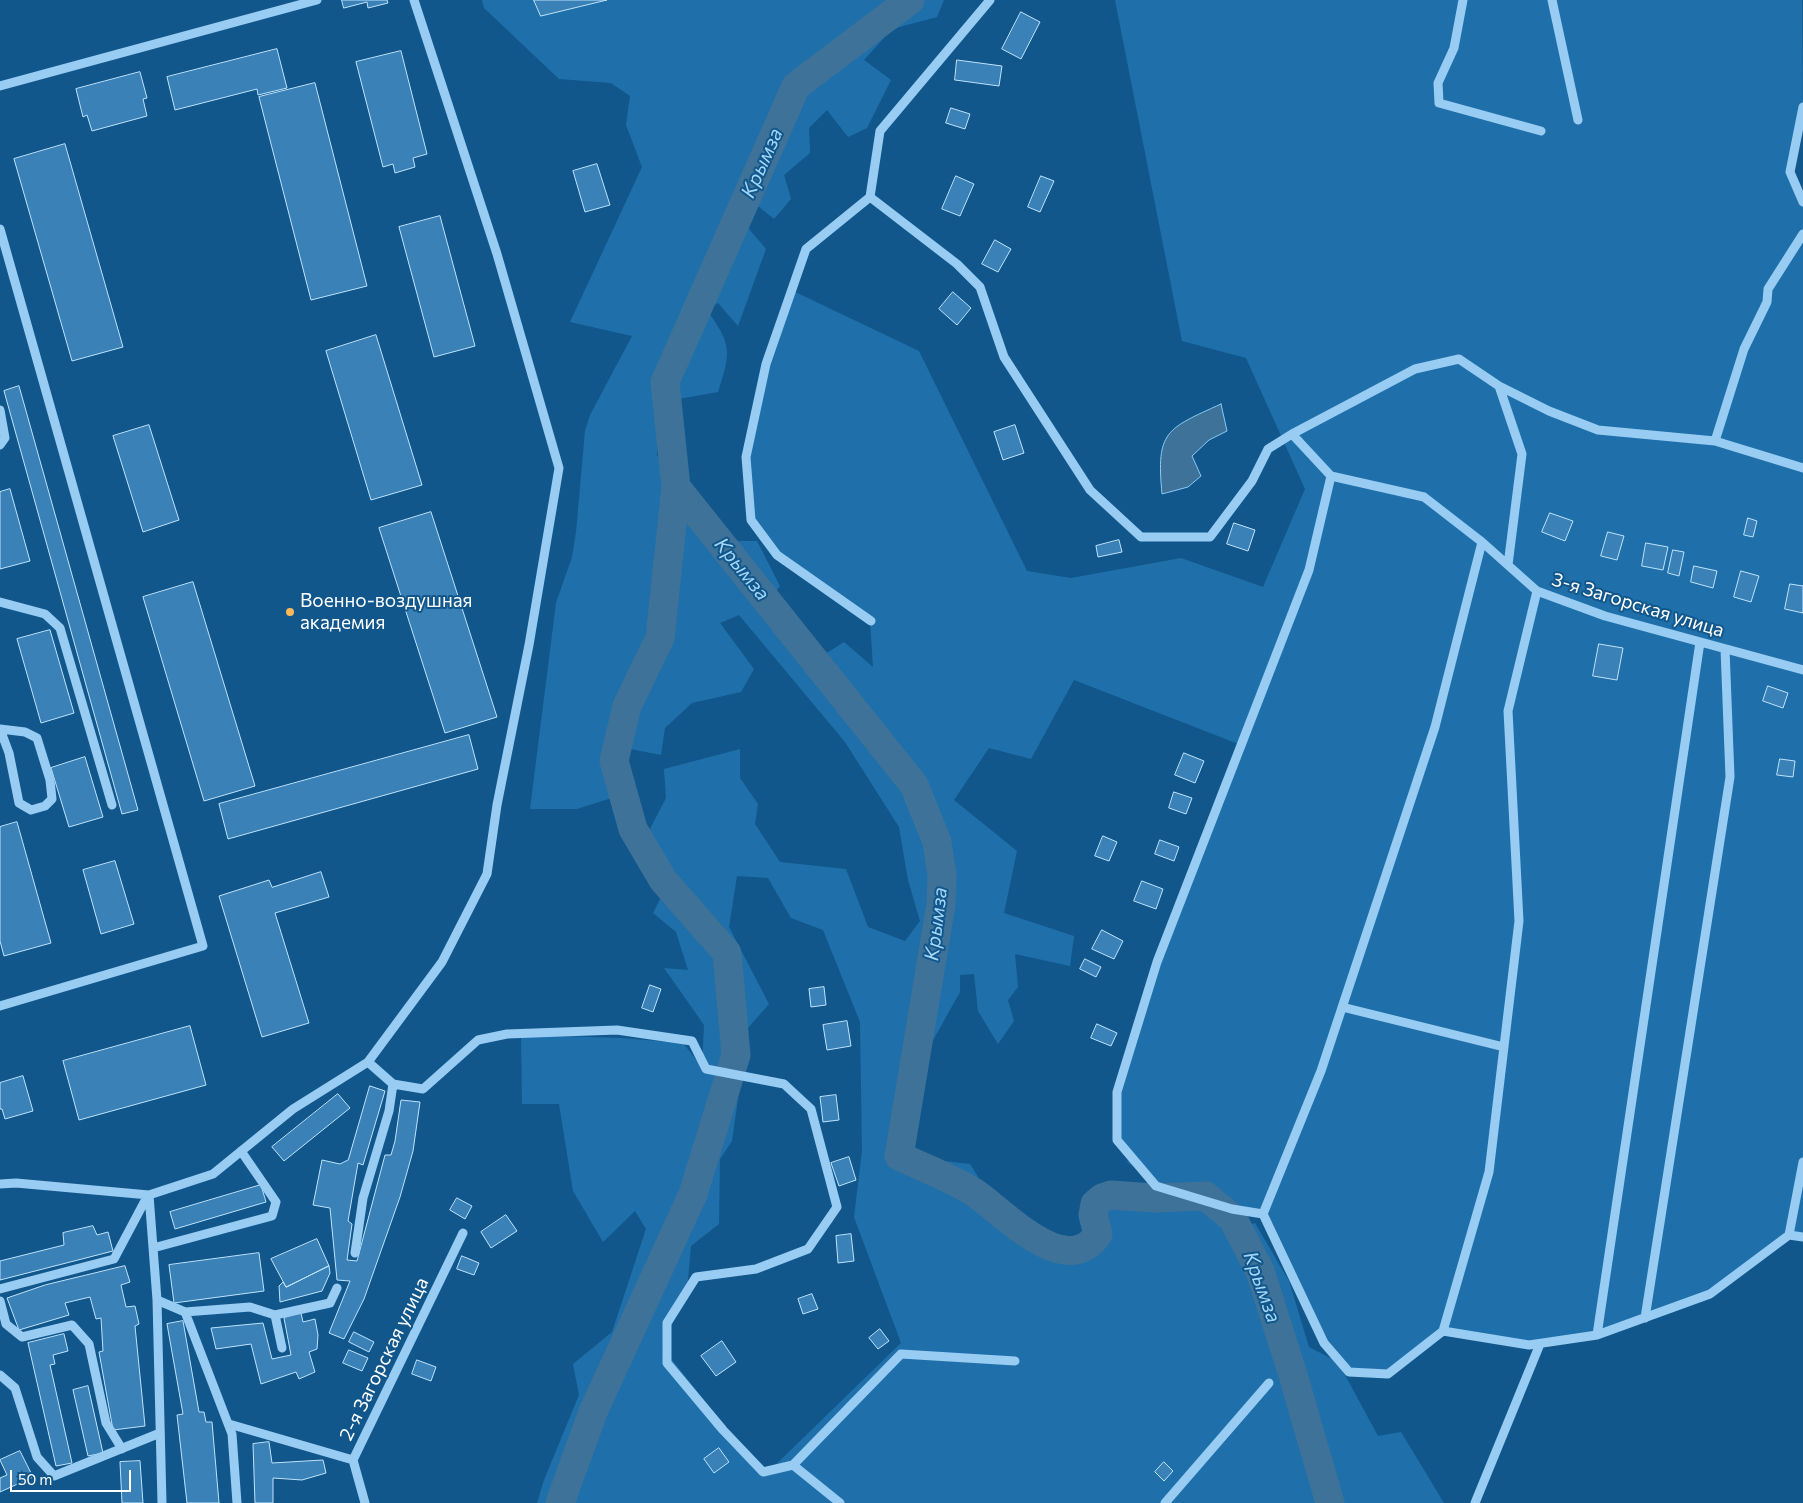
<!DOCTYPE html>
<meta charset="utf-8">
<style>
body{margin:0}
#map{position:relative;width:1803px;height:1503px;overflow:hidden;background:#11578c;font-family:Commissioner,sans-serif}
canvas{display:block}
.scale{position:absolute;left:10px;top:1470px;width:121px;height:22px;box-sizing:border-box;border:2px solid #fff;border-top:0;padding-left:6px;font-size:15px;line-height:18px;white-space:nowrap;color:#fff;-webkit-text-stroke:4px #11578c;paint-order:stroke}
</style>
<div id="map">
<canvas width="1803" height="1503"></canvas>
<div class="scale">50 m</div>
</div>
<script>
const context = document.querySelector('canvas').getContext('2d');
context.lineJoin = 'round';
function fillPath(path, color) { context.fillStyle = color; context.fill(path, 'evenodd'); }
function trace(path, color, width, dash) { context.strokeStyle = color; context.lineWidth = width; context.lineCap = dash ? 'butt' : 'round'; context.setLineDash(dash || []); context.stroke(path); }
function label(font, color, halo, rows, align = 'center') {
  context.font = font + ' Commissioner,sans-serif'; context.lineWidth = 4; context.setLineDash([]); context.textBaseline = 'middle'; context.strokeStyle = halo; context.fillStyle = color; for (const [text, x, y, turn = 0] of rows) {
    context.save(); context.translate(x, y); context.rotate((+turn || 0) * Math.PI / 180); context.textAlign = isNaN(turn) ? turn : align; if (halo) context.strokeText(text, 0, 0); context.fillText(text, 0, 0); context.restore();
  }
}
const green = new Path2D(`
 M 482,0 L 534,0 L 541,16 L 607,0 L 944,0 L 937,17 L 892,29 L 864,60 L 891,80 L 867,128 L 848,137 L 827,110 L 809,128 L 810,153 L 784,175 L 791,199 L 774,219 L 749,199 L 734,211 L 766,249 L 738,326 L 718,303 L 707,310 C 732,345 731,352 718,392 L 661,402 L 657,455 L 714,541 L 757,541 L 780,586 L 767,605 L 805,667 L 844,642 L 873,667 L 870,621 L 777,555 L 751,520 L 746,457 L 766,364 L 791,290 L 919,351 L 1027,571 L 1071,578 L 1181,558 L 1263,587 L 1305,489 L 1246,358 L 1182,341 L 1115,0 L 1802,0 L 1803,107 L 1790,172 L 1803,202 L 1803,1237 L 1789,1235 L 1710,1294 L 1597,1335 L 1529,1345 L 1443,1331 L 1388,1374 L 1349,1372 L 1324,1343 L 1263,1214 L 1222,1207 L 1238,1229 L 1255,1223 L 1289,1281 L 1309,1347 L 1338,1362 L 1378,1436 L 1401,1432 L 1444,1503 L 537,1503 L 544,1480 L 579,1395 L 573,1364 L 612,1332 L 646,1229 L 635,1211 L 603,1242 L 573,1191 L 559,1104 L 522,1104 L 521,1035 L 621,1038 L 683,1043 L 702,1067 L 704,1025 L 664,968 L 688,970 L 676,932 L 653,913 L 668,883 L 640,848 L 666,798 L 664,769 L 740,749 L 740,778 L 758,804 L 755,824 L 780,862 L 846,869 L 868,927 L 905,941 L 920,921 L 908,880 L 899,827 L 845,742 L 739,615 L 720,623 L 754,669 L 741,692 L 692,703 L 665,728 L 661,755 L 625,748 L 618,796 L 577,809 L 530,809 L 556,603 L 572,557 L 576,532 L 585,431 L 590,415 L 632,336 L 570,322 L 642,167 L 626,125 L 630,96 L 611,83 L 559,79 L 484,8 ZM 1074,680 L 1241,745 L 1157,962 L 1117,1092 L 1117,1140 L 1135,1162 L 1126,1161 L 1149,1178 L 1155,1186 L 1108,1210 L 1076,1238 L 1007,1223 L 970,1164 L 899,1156 L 900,1093 L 917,1069 L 960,992 L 960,975 L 974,974 L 978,1011 L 998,1044 L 1014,1021 L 1008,1000 L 1018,987 L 1015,954 L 1070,966 L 1074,936 L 1004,913 L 1017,851 L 954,800 L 989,748 L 1031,759 ZM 737,876 L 768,878 L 791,918 L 823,930 L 860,1022 L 862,1151 L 854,1217 L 901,1343 L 764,1476 L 662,1347 L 687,1291 L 691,1246 L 719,1224 L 720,1159 L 732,1141 L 748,1028 L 769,1004 L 729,927 Z`);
const water = new Path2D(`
 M 1221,404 L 1227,431 L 1209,440 L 1192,456 L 1201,476 L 1188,487 L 1162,494 C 1156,431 1166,429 1221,404 Z`);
const river = new Path2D(`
 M 910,0 L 796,86 L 665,382 L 676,487 L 914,785 L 937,842 L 942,875 L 941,904 L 899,1156 C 924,1168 952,1178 975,1193 C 1003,1212 1067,1282 1098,1234 L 1093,1215 L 1095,1204 L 1102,1198 L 1111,1195 L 1154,1198 L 1206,1196 L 1233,1219 L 1260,1271 L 1293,1375 L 1330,1503
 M 560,1503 L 593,1412 L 693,1194 L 736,1055 L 727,953 L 663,880 L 633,829 L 614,761 L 627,706 L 660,638 L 676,487`);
const building = new Path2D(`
 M 342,0 L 387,0 L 388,3 L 368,8 L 367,2 L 344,8 Z
 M 534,0 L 607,0 L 541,16 Z
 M 1021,12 L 1040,22 L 1021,59 L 1002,49 Z
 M 277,49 L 287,88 L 258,95 L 257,89 L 175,110 L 167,77 Z
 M 401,51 L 427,154 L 413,158 L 415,167 L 395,173 L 393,164 L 383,167 L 356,62 Z
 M 957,60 L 1002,66 L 999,86 L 955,80 Z
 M 140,72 L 147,98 L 143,99 L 147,116 L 92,131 L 87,115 L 83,117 L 76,89 Z
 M 315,83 L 367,286 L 311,300 L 259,97 Z
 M 951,108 L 970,114 L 965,129 L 946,123 Z
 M 65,144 L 123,347 L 72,361 L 14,159 Z
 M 597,164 L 610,205 L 585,212 L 573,171 Z
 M 956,176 L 974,184 L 960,216 L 942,209 Z
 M 1041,176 L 1054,181 L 1040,212 L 1028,207 Z
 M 440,216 L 475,346 L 434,357 L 399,227 Z
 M 995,240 L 1011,249 L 998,272 L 982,264 Z
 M 953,292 L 971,308 L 957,325 L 939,309 Z
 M 376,335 L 422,485 L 371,500 L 326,351 Z
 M 19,386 L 138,810 L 122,814 L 4,391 Z
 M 149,425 L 179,520 L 143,532 L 113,436 Z
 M 1015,425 L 1024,453 L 1003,460 L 994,432 Z
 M 10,489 L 30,561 L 0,569 L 0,492 Z
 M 431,512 L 497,717 L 445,733 L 379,528 Z
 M 1550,513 L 1573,521 L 1565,541 L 1542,532 Z
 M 1748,518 L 1757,521 L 1753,537 L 1744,535 Z
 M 1234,523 L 1255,530 L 1248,551 L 1227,544 Z
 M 1608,532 L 1624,536 L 1617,560 L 1601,556 Z
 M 1119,540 L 1122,552 L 1098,557 L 1096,546 Z
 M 1646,543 L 1668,547 L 1663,570 L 1642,566 Z
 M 1673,550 L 1684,552 L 1679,576 L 1668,573 Z
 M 1694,566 L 1717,571 L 1713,588 L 1691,582 Z
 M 1741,571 L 1759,576 L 1751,602 L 1734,597 Z
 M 193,582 L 255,786 L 204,801 L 143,597 Z
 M 1790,584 L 1803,586 L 1803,613 L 1785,609 Z
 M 50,630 L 74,713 L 41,723 L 17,639 Z
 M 1599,644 L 1623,648 L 1617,680 L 1593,676 Z
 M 1768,686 L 1788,693 L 1783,708 L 1763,701 Z
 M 469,735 L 478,769 L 228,839 L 219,804 Z
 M 1184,753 L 1204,761 L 1195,783 L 1175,775 Z
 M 85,757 L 103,817 L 69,827 L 51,768 Z
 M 1780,759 L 1795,761 L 1793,777 L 1777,775 Z
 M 1174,792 L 1192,798 L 1186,814 L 1169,808 Z
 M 17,822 L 51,943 L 4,956 L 0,941 L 0,827 Z
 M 1103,836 L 1117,842 L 1109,861 L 1095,856 Z
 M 1160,840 L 1179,847 L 1174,861 L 1155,854 Z
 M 115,861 L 134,924 L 101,934 L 83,870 Z
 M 321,872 L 329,897 L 275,913 L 309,1023 L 262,1037 L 219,896 L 269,880 L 272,887 Z
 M 1142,881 L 1163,889 L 1156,909 L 1134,901 Z
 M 1102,930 L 1123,941 L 1114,959 L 1092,949 Z
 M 1085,959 L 1101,967 L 1096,977 L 1080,969 Z
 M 650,985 L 661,989 L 653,1012 L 642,1008 Z
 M 824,987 L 826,1005 L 811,1007 L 809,989 Z
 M 847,1021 L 851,1046 L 827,1050 L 823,1025 Z
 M 1097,1024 L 1117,1033 L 1111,1046 L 1091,1038 Z
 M 190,1026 L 206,1085 L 79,1120 L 63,1061 Z
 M 23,1076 L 33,1111 L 5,1119 L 2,1109 L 0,1109 L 0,1083 Z
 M 370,1086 L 385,1091 L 363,1165 L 358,1163 L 348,1221 L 352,1224 L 347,1260 L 357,1261 L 385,1155 L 391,1155 L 395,1141 L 401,1100 L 420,1102 L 413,1151 L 400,1197 L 364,1299 L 344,1339 L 329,1333 L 350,1281 L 337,1280 L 330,1208 L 313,1205 L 322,1160 L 340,1164 L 348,1160 Z
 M 338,1094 L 350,1108 L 284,1161 L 272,1147 Z
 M 836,1095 L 839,1120 L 823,1122 L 820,1097 Z
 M 849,1157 L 856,1180 L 839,1186 L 831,1163 Z
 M 261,1185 L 266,1202 L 175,1229 L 170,1212 Z
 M 457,1198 L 472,1206 L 465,1219 L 450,1210 Z
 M 506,1215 L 517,1231 L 491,1248 L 481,1232 Z
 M 93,1226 L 97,1235 L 108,1232 L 113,1251 L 0,1280 L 0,1261 L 64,1245 L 63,1233 Z
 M 851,1234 L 854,1261 L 838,1263 L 836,1236 Z
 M 317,1239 L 329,1266 L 286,1287 L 271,1259 Z
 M 259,1253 L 264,1291 L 174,1303 L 169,1265 Z
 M 462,1256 L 479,1263 L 474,1275 L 457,1269 Z
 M 125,1266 L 130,1282 L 121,1285 L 126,1307 L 135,1306 L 139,1324 L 135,1326 L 145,1426 L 113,1430 L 99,1352 L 103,1351 L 101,1318 L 96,1319 L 90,1297 L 65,1303 L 69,1315 L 19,1330 L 7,1298 L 45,1285 Z
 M 329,1266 L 330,1273 L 322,1291 L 280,1302 L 279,1286 L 283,1282 L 286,1287 Z
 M 812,1294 L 818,1309 L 803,1314 L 798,1299 Z
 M 301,1313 L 303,1322 L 315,1319 L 318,1335 L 317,1349 L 309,1352 L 315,1372 L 299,1379 L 296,1372 L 261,1384 L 251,1344 L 216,1349 L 211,1328 L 263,1323 L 272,1359 L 291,1355 L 284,1318 Z
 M 183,1321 L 199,1412 L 204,1412 L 206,1422 L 212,1422 L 219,1503 L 187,1503 L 177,1415 L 183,1414 L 167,1324 Z
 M 880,1329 L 889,1341 L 878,1349 L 869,1338 Z
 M 354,1332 L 374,1342 L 369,1352 L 349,1342 Z
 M 64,1334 L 68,1351 L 53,1355 L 55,1364 L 50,1365 L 72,1463 L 56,1466 L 28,1343 Z
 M 722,1341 L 736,1362 L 716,1376 L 701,1356 Z
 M 349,1350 L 368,1358 L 362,1371 L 343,1363 Z
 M 417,1360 L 436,1367 L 431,1381 L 412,1374 Z
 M 88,1386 L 103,1453 L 88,1456 L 73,1390 Z
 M 269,1442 L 272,1463 L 323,1460 L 326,1473 L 302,1480 L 273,1478 L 273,1503 L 255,1503 L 253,1444 Z
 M 719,1448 L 729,1462 L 714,1473 L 704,1459 Z
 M 20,1451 L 33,1477 L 0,1492 L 0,1478 L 7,1475 L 0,1460 Z
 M 140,1461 L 143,1503 L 122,1503 L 120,1462 Z
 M 1164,1462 L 1173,1471 L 1164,1481 L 1155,1472 Z`);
const minor = new Path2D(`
 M 1463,0 L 1454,48 L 1438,83 L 1439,103 L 1541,131
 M 1552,0 L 1578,120
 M 0,86 L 317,0
 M 1803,107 L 1790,172 L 1803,202
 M 870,197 L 957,264 L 980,287 L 1004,357 L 1090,490 L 1141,537 L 1210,537 L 1252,481 L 1268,449 L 1292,434 L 1331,476 L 1424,497 L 1482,542 L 1537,591 L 1605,616 L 1803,670
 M 0,229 L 203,946 L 0,1006
 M 1499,386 L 1549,411 L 1598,430 L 1715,441 L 1803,468
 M 0,410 L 5,438 L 0,445
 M 1292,434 L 1415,369 L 1459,359 L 1499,386 L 1522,454 L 1508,565
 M 1715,441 L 1744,349 L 1767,302 L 1768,289 L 1803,234
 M 1482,542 L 1435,727 L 1321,1071 L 1263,1214 L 1324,1343 L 1349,1372 L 1388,1374 L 1443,1331 L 1489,1172 L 1519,921 L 1508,711 L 1537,591
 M 0,602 L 45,614 L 60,628 L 112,805
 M 871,621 L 777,555 L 751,520 L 746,457 L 766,364 L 806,249 L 870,197 L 880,131 L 990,0
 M 0,729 L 25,732 L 37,738 L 50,780 L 52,799 L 45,806 L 31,810 L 19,803 L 9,753 Z
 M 1342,1007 L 1504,1047
 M 368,1062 L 393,1084 L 423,1089 L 478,1040 L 507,1034 L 617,1030 L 692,1041 L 706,1069 L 784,1084 L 811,1109 L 837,1207 L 808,1249 L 756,1269 L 696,1277 L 667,1323 L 667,1363 L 723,1430 L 763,1472 L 793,1465
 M 0,1184 L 16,1183 L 149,1195 L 213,1174 L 293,1109 L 368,1062 L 442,962 L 487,874 L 497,805 L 529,645 L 559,468 L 497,254 L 414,0
 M 149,1195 L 157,1300 L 162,1503
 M 1263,1214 L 1232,1209 L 1156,1186 L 1117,1140 L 1117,1092 L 1157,962 L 1309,570 L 1331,476
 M 1789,1235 L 1803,1162
 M 153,1248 L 272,1216 L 276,1202 L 241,1151
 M 355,1253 L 363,1198 L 389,1111 L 393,1084
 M 0,1289 L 114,1259 L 148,1195
 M 157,1300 L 185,1312 L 232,1434 L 237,1503
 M 0,1301 L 6,1324 L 22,1337 L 72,1325 L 89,1344 L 106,1423 L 122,1449
 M 185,1312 L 250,1307 L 275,1315 L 330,1303 L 337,1288
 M 275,1315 L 282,1348
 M 1645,1318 L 1730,777 L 1725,649
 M 1443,1331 L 1529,1345 L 1597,1335 L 1710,1294 L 1789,1235 L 1803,1237
 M 1597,1335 L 1700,642
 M 0,1375 L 15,1388 L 37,1457 L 54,1476 L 160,1433
 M 229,1424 L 353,1460
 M 365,1503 L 353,1460 L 463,1233
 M 840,1503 L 793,1465 L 901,1354 L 1015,1361
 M 1165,1503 L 1269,1383
 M 1475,1503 L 1540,1344`);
const markers = [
 [290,612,5,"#ffb959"]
];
const poiNames = [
 ["Военно-воздушная",300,601],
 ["академия",300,623]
];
const streetNames = [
 ["3-я Загорская улица",1638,605,17],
 ["2-я Загорская улица",384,1359,-64]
];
const waterNames = [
 ["Крымза",762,163,-66],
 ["Крымза",742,569,51],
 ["Крымза",936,924,-83],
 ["Крымза",1262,1287,70]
];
fillPath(green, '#1f70aa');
fillPath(water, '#3e7299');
trace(water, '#89caf5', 1);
trace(river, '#3e7299', 29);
fillPath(building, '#3981b6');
trace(building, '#bfe3fd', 1);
trace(minor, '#98ccf2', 9);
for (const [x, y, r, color] of markers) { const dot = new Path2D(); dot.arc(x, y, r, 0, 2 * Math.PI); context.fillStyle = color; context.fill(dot); trace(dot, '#11578c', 2); }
label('19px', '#fff', '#11578c', poiNames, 'left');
label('19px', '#fff', '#11578c', streetNames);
label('italic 20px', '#a4d6f9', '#11578c', waterNames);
</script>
